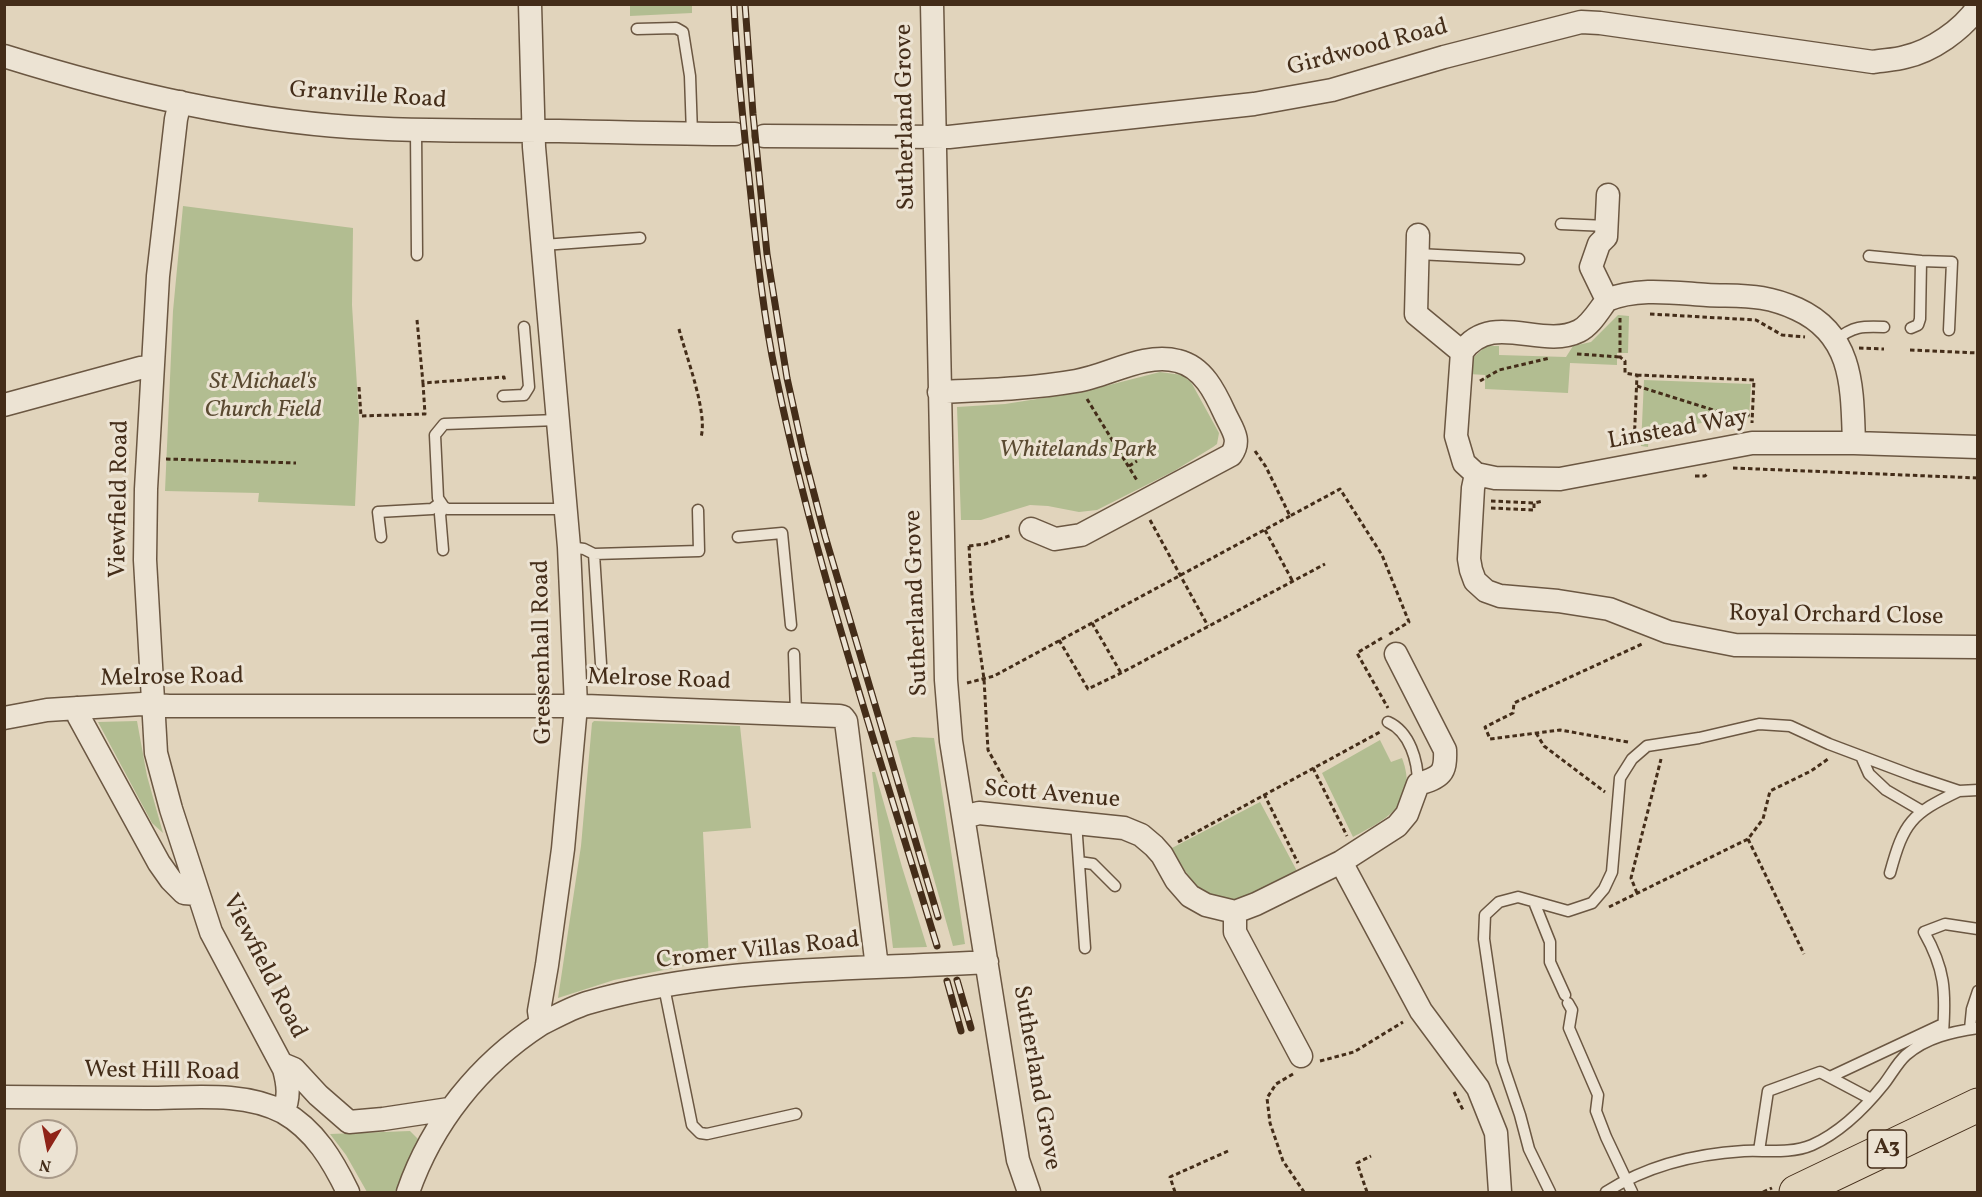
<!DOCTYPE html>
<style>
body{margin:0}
#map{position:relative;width:1982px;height:1197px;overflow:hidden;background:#e1d4bc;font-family:Vollkorn,serif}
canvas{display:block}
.frame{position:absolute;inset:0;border:6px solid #442d19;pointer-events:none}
.north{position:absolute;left:18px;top:1119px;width:60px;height:60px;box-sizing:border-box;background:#ece3d3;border:2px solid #a99a89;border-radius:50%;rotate:190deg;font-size:16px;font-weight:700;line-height:24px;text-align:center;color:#442d19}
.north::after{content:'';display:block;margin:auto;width:21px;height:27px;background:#8f2418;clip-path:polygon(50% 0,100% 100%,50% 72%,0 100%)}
</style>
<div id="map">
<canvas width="1982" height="1197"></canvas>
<div class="frame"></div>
<div class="north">N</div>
</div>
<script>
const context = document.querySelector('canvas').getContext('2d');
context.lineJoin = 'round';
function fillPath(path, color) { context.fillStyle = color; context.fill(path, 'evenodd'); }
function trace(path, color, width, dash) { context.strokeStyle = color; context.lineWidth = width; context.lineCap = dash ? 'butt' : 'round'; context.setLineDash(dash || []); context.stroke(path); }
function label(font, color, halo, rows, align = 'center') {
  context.font = font + ' Vollkorn,serif'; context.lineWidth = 6; context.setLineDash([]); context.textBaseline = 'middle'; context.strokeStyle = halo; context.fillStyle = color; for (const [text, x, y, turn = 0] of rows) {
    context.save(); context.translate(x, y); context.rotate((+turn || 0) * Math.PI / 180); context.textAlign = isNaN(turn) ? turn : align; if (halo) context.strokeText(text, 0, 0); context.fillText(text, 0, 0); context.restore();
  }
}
const green = new Path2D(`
 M 630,5 L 692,5 L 692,13 L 630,16 Z
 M 183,206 L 353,228 L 352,305 L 359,419 L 355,506 L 258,502 L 259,493 L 165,491 L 173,311 Z
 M 1618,315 L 1629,316 L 1628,353 L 1617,353 L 1617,365 L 1570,363 L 1568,393 L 1485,389 L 1485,375 L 1469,374 L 1473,358 L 1486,346 L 1499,346 L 1499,355 L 1566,357 L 1573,346 L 1591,342 Z
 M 1160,372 L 1182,375 L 1191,382 L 1219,433 L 1217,444 L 1213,447 L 1174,471 L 1097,510 L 1079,512 L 1048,506 L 1030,505 L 981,520 L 961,520 L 957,407 L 1005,404 L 1082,392 Z
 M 1644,380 L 1751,384 L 1749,418 L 1712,421 L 1649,433 L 1648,447 L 1641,446 Z
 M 137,721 L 147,776 L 163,833 L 152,823 L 98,722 Z
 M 594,721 L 740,726 L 751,828 L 703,832 L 709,961 L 614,980 L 558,998 L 581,846 L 592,723 Z
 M 913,737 L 934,738 L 965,944 L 953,946 L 895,741 Z
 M 1380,740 L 1391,762 L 1402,758 C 1419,803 1387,819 1353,837 L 1322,773 Z
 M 872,772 L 875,772 L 902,867 L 927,947 L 893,948 Z
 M 1260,802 L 1297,871 C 1281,879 1264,891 1247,898 C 1209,913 1186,876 1172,848 Z
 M 410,1131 L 418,1139 L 395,1192 L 367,1192 L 346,1155 L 330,1134 Z`);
const path = new Path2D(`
 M 1650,314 L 1756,320 L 1782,335 L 1805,337
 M 1620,318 L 1620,357 L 1625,361 L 1625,373 L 1637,375 L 1634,446
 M 417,320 L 423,383 L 504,377 L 505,382
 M 679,329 C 686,356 708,413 701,437
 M 1859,348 L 1884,349
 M 1910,350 L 1978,353
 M 1577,354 L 1620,357
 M 1637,375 L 1754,380 L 1752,423
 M 1480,381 L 1499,370 L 1550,358
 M 1637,386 L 1726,414 L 1752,415
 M 359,387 L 361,416 L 425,414 L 423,383
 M 1087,399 L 1138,482
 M 1255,451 L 1266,467 L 1290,516 L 1340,489 L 1382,555 L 1409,622 L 1388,635
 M 166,459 L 296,463
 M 1129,466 L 1137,461
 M 1733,468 L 1978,478
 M 1695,476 L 1705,476 L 1708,473
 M 1491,501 L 1534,503
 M 1491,508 L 1534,510 L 1534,503 L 1543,501
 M 1150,520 L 1208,626
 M 1265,530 L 1292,580
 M 969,546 L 972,596 L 984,679 L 988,750 L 1008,786 L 1006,796
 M 969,546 L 985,544 L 1012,535
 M 1092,623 L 1121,673
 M 1382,638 L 1357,653 L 1388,708
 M 1059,640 L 1088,689 L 1121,673 L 1325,564
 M 967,683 L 994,676 L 1290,516
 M 1536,733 L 1544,746 L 1605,792
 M 1628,742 L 1560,730 L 1490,739 L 1485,727 L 1513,713 L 1514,703 L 1642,644
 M 1313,768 L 1347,836
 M 1264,794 L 1298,863
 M 1748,839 L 1804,954
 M 1178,842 L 1380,732
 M 1637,893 L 1631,878 L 1661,759
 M 1609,907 L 1748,839 L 1763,819 L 1770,791 L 1811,771 L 1828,759
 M 1320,1061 L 1354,1052 L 1403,1022
 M 1293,1074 L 1276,1084 L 1267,1098 L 1270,1123 L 1283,1161 L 1304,1192
 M 1454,1092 L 1463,1110
 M 1175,1192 L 1170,1177 L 1228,1151
 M 1367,1192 L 1357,1163 L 1371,1156
 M 1763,1192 L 1772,1188`);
const lane = new Path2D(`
 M 637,29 L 676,28 L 683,32 L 690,76 L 692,134
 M 416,130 L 417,255
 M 1561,224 L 1607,226
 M 543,245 L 640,238
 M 1417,254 L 1519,259
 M 1869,256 L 1921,261 L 1920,319 L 1918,325 L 1911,328
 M 1921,261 L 1952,262 L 1949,330
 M 1836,340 C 1853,326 1863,326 1884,327
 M 503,396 L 524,395 L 529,387 L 524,327
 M 558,420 L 444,424 L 435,435 L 438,498 L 444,507 L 448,509 L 565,509
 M 381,537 L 378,512 L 432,509 L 440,503
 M 738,537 L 782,533 L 791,625
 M 569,547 L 584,549 L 594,554 L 699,551 L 698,510
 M 443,550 L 440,514 L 444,507
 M 594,554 L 601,664
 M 794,654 L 796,713
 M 1388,722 C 1410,732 1418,761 1418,784
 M 1861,756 L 1869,774 L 1886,790 L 1922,811
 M 1076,822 L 1085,948
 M 1079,862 L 1093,864 L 1115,886
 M 1890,873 C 1904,822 1911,814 1959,791
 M 1534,902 L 1550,942 L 1550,962 L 1565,995
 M 664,987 L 692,1125 L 700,1133 L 707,1134 L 796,1114
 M 1568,1003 L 1572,1010 L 1569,1028 L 1598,1095 L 1596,1111 L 1606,1137 L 1632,1192
 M 1970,1029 L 1972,1009 L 1978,991
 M 1943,1033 C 1946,991 1945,969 1924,932 L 1945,924 L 1978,929
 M 1830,1077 L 1943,1024
 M 1759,1151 L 1768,1091 L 1820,1072 L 1871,1099
 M 1550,1192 L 1529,1149 L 1520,1115 L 1502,1062 L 1484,939 L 1485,915 L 1499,902 L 1518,897 L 1568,911 L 1592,903 L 1604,889 L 1612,872 L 1620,778 L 1632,759 L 1647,746 L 1699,738 L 1759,724 L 1790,726 L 1829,744 L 1914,776 L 1959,791 L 1978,790
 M 1606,1192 C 1648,1165 1694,1154 1744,1151 C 1765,1150 1791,1154 1812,1145 C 1841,1132 1864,1109 1884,1084 C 1891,1075 1898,1062 1906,1055 C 1927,1037 1952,1032 1978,1028`);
const street = new Path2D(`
 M 932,4 L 946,680 L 951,741 L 1018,1160 L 1029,1192
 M 4,56 C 116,91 233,119 350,127 C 420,132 489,130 559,131 C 618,132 676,134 735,134
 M 180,102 L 176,119 L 158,276 L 146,489 L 145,560 L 156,753 L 171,809 L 211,932 L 284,1069 C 288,1084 290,1098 283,1112
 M 764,136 L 949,137 L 1254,104 L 1332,90 L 1444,57 L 1581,22 L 1600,23 L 1873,62 C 1883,60 1895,60 1905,57 C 1932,51 1962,30 1978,7
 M 1608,195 L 1606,237 L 1599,244 L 1591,267 L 1607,300 C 1637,287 1675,293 1707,295 C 1725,296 1744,295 1762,298 C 1774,300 1786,304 1797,309 C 1854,335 1852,388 1854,443
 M 1418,235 L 1416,314 L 1462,352
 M 939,392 C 984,390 1030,389 1076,381 C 1108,376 1144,352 1178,361 C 1203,367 1215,392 1225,414 C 1232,429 1242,440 1231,455 L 1081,535 L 1055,539 L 1031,529
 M 4,405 L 140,368 L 152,367
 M 1978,447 L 1854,443 L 1752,443 L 1560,479 L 1495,478 L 1476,474 L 1473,488 L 1469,559 L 1471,570 L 1475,581 L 1486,591 L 1500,596 L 1558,601 L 1609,609 L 1668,632 L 1735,645 L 1978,647
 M 1476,474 L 1464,463 L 1456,436 L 1462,352 C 1492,310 1541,350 1579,331 C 1591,325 1599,310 1607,300
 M 77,708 L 79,717 L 159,863 L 171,880 L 184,893 L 197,894
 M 4,718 L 47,710 L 142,704 L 169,706 L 585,706 L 839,716 L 843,717 L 846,721 L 877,967
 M 964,817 L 979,813 L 1124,828 L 1141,835 L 1154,846 L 1162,855 L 1176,880 L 1190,896 L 1206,905 L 1235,912 L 1256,904 L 1341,862 L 1397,826 L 1407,814 L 1418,784 C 1441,777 1446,774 1445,750 L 1396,654
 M 1341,862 L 1421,1011 L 1478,1088 L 1496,1133 L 1500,1192
 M 1235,912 L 1235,932 L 1301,1056
 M 541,1024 C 555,1017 571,1008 587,1003 C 713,966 856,970 987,962
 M 282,1064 L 294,1069 L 318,1095 L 349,1122 L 383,1119 L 449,1109
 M 4,1097 C 52,1097 99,1098 147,1098 C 191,1098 243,1091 283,1112 C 315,1130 333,1161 348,1192
 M 408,1192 C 432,1123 479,1064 541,1024 L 539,1011 L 547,965 L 563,849 L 576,706 L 569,547 L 534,147 L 530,4`);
const highway = new Path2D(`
 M 1796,1192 L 1978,1105`);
const rail = new Path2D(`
 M 734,4 C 736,56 742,108 747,159 C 755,232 761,304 776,376 C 816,569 880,757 937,946
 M 745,4 L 753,114 L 767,254 L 787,378 L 804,455 L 825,536 L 938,917
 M 957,980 L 971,1028
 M 947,981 L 961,1031`);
const shields = [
 [1887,1149,39]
];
const shieldNames = [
 ["A3",1887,1149]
];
const streetNames = [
 ["Girdwood Road",1368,49,-15],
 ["Granville Road",368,97,4],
 ["Sutherland Grove",907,117,-91],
 ["Linstead Way",1678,431,-10],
 ["Viewfield Road",121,499,-89],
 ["Sutherland Grove",918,603,-92],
 ["Royal Orchard Close",1836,617,1],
 ["Gressenhall Road",544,652,-91],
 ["Melrose Road",172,679,-1],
 ["Melrose Road",659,681,2],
 ["Scott Avenue",1052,796,5],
 ["Cromer Villas Road",758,952,-6],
 ["Viewfield Road",263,967,63],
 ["West Hill Road",162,1073,1],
 ["Sutherland Grove",1035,1078,80]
];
const parkNames = [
 ["St Michael's",263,384],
 ["Church Field",263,412],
 ["Whitelands Park",1078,452]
];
fillPath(green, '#b2bd91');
trace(lane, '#6b5742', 13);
trace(street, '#6b5742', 25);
trace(highway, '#442d19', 35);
trace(path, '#442d19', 3, [4.5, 3]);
trace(lane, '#ece3d3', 10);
trace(street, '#ece3d3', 22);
trace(highway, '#e1d4bc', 33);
trace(rail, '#442d19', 7);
trace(rail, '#ece3d3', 4.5, [14]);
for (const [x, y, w] of shields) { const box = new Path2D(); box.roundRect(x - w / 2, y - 19, w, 38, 4.5); context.fillStyle = '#ece3d3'; context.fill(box); trace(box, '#442d19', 1.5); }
label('bold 22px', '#442d19', null, shieldNames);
label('24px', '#442d19', '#ece3d3', streetNames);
label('italic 24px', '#5a4a31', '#ece3d3', parkNames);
</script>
